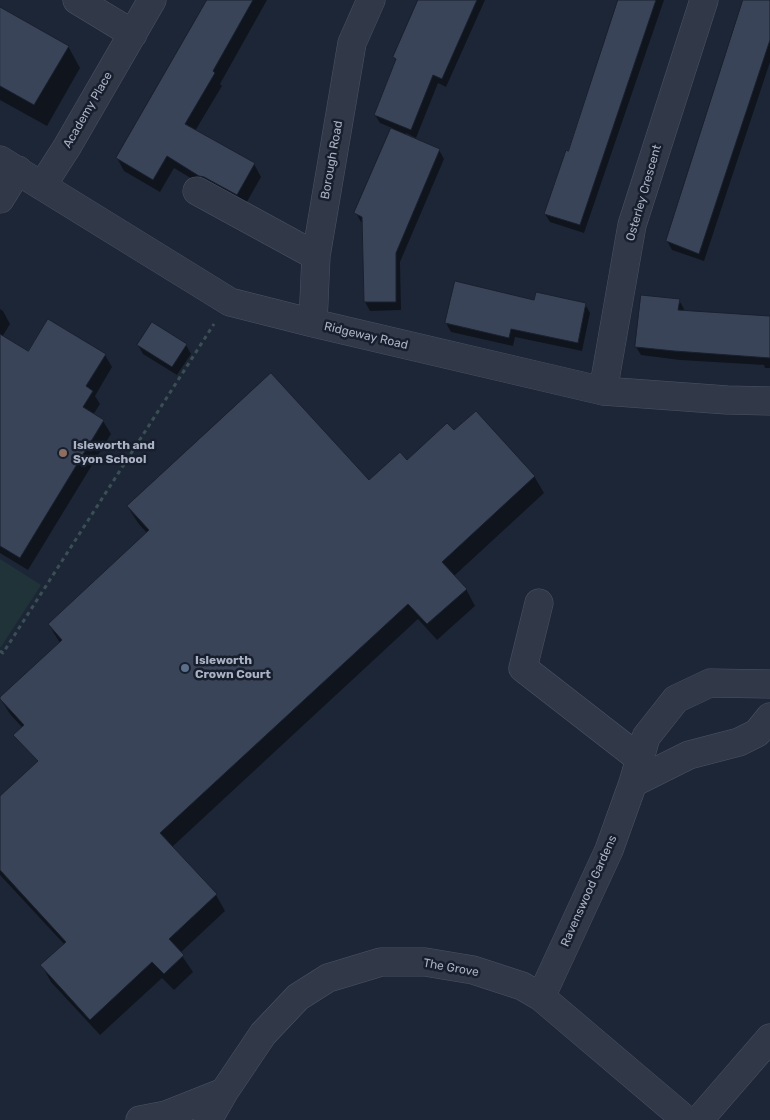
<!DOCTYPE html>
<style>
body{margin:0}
canvas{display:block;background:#1d2637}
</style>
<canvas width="770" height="1120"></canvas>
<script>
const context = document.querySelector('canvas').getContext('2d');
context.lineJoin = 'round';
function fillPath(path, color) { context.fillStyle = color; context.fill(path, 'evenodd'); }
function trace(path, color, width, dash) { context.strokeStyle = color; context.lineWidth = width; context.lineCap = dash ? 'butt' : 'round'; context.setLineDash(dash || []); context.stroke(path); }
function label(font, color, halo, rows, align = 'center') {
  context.font = font + ' Rubik,sans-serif'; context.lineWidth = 5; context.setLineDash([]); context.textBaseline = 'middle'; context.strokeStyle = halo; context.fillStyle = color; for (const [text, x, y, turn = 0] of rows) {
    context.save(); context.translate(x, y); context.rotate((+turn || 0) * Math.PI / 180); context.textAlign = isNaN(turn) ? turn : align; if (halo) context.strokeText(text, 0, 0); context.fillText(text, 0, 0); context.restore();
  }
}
const green = new Path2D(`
 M 0,559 L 41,585 L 1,647 L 0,647 Z`);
const shadow = new Path2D(`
 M 208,0 L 267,0 L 220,84 L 222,86 L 195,131 L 254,164 L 261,177 L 244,207 L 207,188 L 174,168 L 160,192 L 124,171 L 117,158 Z
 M 420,0 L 485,0 L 446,87 L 438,83 L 416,138 L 406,133 L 405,136 L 439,150 L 444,159 L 400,262 L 401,310 L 370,311 L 365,302 L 363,223 L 361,222 L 356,213 L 392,128 L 380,123 L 375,115 L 397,61 L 394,57 Z
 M 619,0 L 664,0 L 584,233 L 550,222 L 545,214 L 569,152 Z
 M 744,0 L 770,0 L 770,62 L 704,261 L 672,250 L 667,241 Z
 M 0,8 L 68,46 L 80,68 L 47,126 L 0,100 Z
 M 679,300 L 684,309 L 683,311 L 770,317 L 770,368 L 765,368 L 764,365 L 680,360 L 641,355 L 636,347 Z
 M 535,302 L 585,304 L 590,313 L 582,351 L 515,337 L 513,346 L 451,332 L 446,323 Z
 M 0,309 L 3,311 L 10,324 L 2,337 L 29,353 L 105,355 L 112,367 L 95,396 L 100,404 L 93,415 L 103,421 L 111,434 L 28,570 L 0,553 Z
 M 138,345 L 186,345 L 191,354 L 177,375 L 143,354 Z
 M 454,432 L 534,476 L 544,493 L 454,576 L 466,589 L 475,606 L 437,640 L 418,619 L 172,847 L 216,895 L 225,911 L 180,953 L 193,972 L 174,990 L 162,978 L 100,1035 L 51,982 L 42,966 L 65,945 L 0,875 L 0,798 L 79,790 L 10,714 L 0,698 L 60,643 L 49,625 L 147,533 L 138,523 L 128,507 L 369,482 L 407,462 Z`);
const building = new Path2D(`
 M 207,0 L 253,0 L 213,71 L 215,73 L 185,124 L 255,163 L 237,195 L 204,177 L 199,176 L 167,156 L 153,180 L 116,158 Z
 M 418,0 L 477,0 L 442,79 L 433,75 L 411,130 L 374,115 L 396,59 L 393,57 Z
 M 618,0 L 656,0 L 580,225 L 544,214 L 566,150 L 568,151 Z
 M 743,0 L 770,0 L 770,40 L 699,254 L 666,241 Z
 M 0,7 L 69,46 L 34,105 L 0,86 Z
 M 391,128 L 440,149 L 396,253 L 396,302 L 364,302 L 362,217 L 354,213 Z
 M 455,281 L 534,300 L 536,292 L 586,303 L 578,343 L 511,329 L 509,338 L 445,323 Z
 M 641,295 L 680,299 L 678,310 L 770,316 L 770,358 L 674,351 L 635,347 Z
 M 48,319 L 106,354 L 86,386 L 93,391 L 83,407 L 104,420 L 20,558 L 0,546 L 0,334 L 28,351 Z
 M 152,322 L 187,344 L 172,367 L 137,345 Z
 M 271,373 L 369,480 L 400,452 L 407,460 L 447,423 L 454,430 L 476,411 L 535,476 L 442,562 L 467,589 L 427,624 L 408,604 L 160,833 L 217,894 L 169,939 L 184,955 L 164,974 L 152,962 L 90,1020 L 40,965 L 66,942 L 0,870 L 0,796 L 38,761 L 13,735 L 24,725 L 0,699 L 0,697 L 62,640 L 48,624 L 149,530 L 127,506 Z`);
const path = new Path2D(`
 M 0,651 L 3,653 L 214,324`);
const minor = new Path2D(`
 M 77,0 L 133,34
 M 0,160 L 230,302 L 313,323 L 603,391 L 727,400 L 770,401
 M 42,186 L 67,147 L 152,0
 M 197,191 L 316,256
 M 0,199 L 18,170
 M 313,323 L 316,256 L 352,43 L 371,0
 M 603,391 L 632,225 L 704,0
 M 539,603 L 523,668 L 640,759
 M 633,783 L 689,755 L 739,742 L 757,733 L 770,717
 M 541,997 L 609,850 L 633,783 L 646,737 L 676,699 L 710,683 L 770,684
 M 140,1120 L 166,1115 L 224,1092
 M 208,1120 L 224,1092 L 263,1034 L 298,997 L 328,978 L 381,962 L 425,962 L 473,970 L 522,986 L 541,997 L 686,1120
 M 699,1120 L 770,1038`);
const markers = [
 [63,453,5,"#8d6e63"],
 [185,668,5,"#5c6f8a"]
];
const streetNames = [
 ["Academy Place",88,110,-60],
 ["Borough Road",332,160,-80],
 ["Osterley Crescent",644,193,-74],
 ["Ridgeway Road",366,336,13],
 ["Ravenswood Gardens",589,891,-66],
 ["The Grove",451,968,10]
];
const poiNames = [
 ["Isleworth and",73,446],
 ["Syon School",73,460],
 ["Isleworth",195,661],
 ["Crown Court",195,675]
];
fillPath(green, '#1f3338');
fillPath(shadow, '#0007');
fillPath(building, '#394458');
trace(building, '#19202e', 1);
trace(minor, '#4b5363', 29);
trace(path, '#3a4f53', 3, [4, 4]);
trace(minor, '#313848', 28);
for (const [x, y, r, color] of markers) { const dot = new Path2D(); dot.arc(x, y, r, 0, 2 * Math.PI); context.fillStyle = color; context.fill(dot); trace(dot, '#171e2c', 2); }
label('12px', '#aab2c5', '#171e2c', streetNames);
label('bold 12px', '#aab2c5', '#171e2c', poiNames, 'left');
</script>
